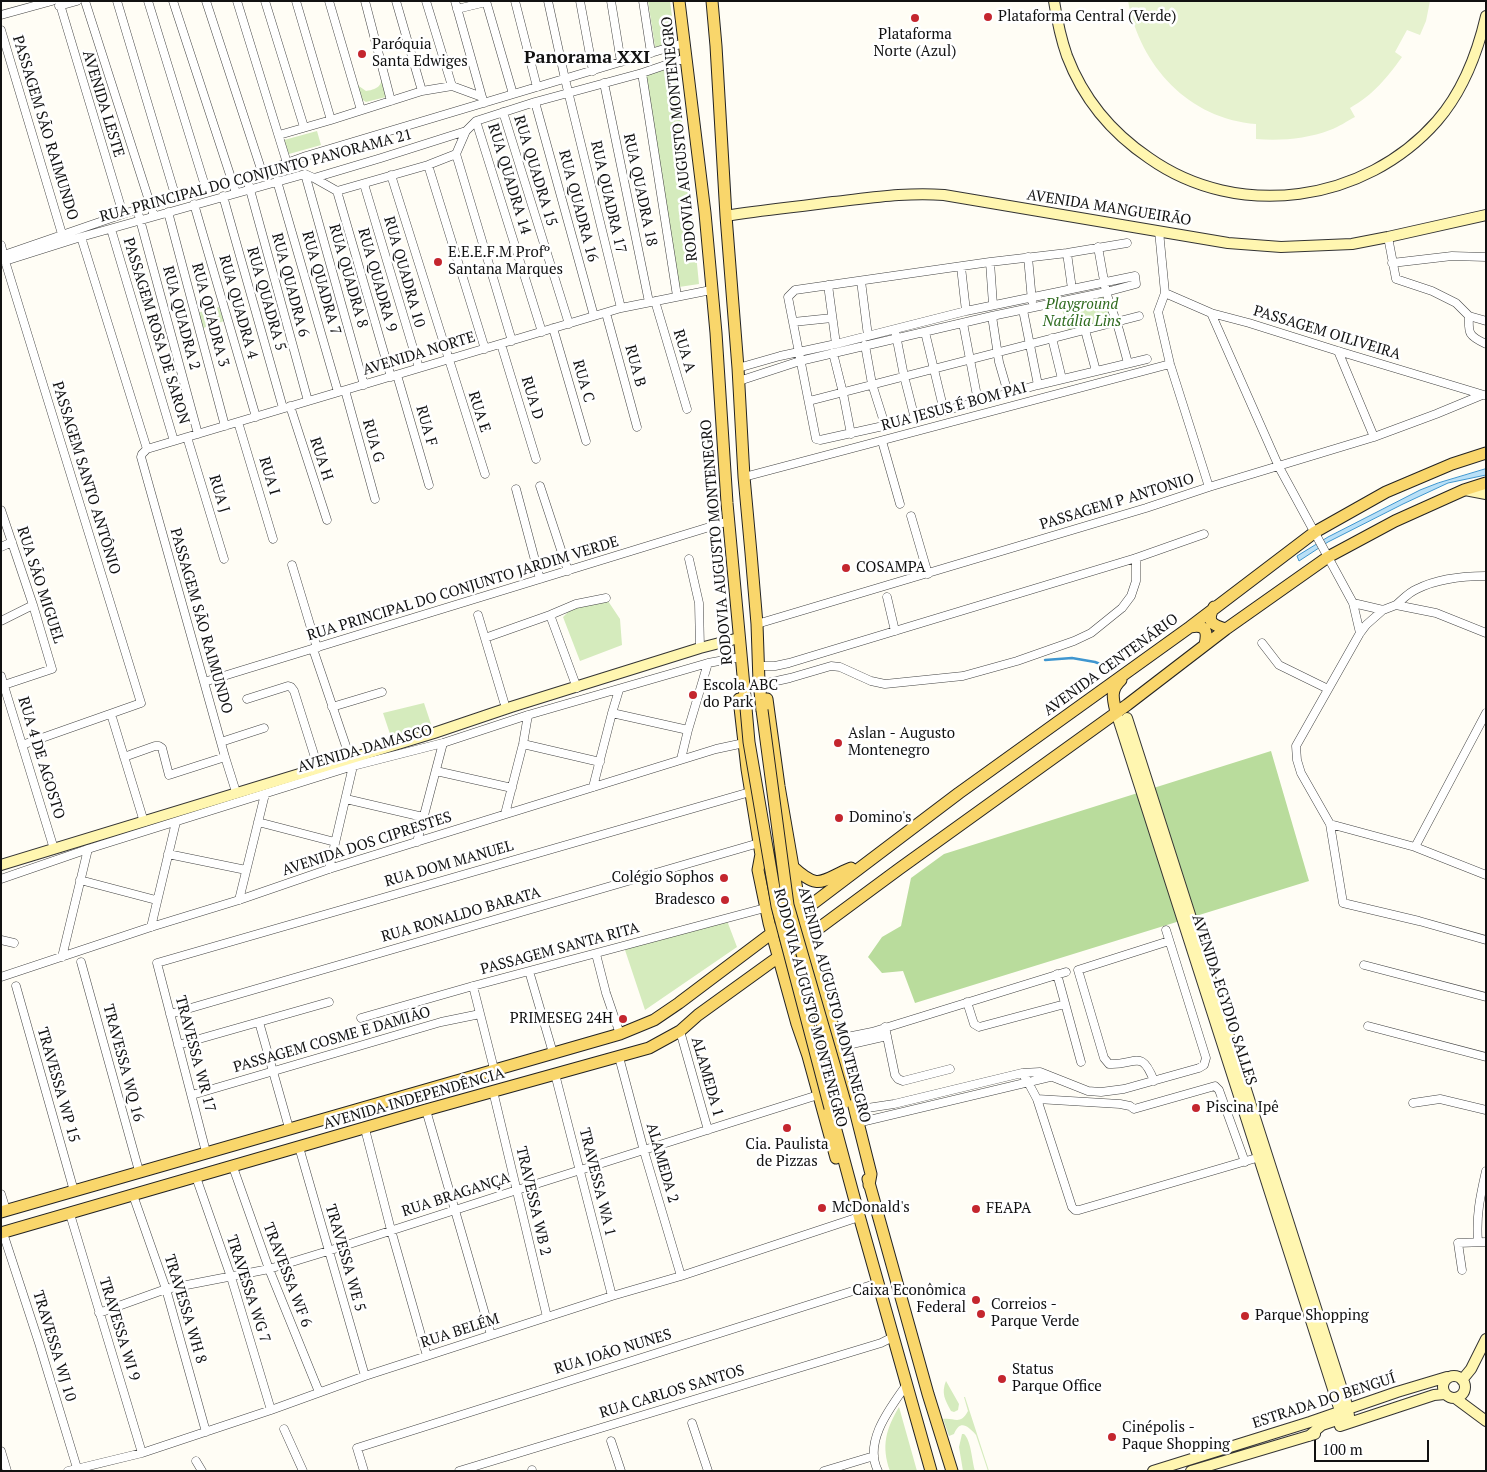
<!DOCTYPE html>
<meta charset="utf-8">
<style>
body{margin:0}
#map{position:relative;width:1487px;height:1472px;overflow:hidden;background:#fffdf5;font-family:"PT Serif",serif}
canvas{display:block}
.frame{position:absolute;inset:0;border:2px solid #111;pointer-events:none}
.scale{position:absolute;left:1314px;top:1440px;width:115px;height:22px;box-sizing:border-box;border:2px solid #111;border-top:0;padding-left:6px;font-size:15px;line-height:18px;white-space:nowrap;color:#111;-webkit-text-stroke:4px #fff;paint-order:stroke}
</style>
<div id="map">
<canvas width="1487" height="1472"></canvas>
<div class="frame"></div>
<div class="scale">100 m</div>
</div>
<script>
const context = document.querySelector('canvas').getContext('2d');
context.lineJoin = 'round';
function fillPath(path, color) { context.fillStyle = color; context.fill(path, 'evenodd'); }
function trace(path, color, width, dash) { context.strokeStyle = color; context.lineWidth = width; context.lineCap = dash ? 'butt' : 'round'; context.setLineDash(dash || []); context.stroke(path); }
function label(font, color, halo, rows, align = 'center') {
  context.font = font + ' "PT Serif",serif'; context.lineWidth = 5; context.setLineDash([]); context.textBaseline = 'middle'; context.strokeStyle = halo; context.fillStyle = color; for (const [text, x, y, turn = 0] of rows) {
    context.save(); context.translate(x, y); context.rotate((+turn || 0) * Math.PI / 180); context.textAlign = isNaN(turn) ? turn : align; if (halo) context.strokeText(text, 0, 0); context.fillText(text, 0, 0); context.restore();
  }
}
const green = new Path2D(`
 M 648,1 L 670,1 L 675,40 L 672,43 L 655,47 Z
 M 675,66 L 688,174 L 699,284 L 679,287 L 644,76 Z
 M 384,72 L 390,96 L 366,102 L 361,99 L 356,84 L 366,91 C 380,89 381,85 384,72 Z
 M 317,131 L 321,145 L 289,154 L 284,140 Z
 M 1106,292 L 1116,322 L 1069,334 L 1060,302 Z
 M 219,307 L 224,321 L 203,328 L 197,313 Z
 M 606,598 L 620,619 L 622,645 L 580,661 L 563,617 L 576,604 Z
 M 424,703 L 434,733 L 390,734 L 383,713 Z
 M 726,918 L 737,947 L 645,1010 L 624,947 Z
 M 946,1381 L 959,1404 L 958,1410 L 954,1412 L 951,1411 C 945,1400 941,1393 946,1381 Z
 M 964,1397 L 965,1397 L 989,1471 L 988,1471 L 976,1435 C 967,1425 960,1420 954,1434 L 949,1436 L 943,1419 C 954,1417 960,1426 968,1411 Z
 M 899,1407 L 917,1471 L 890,1471 C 881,1446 886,1429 899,1407 Z
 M 962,1434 L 964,1434 C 971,1440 972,1461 975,1471 L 963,1471 L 959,1447 Z`);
const forest = new Path2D(`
 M 1271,751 L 1309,881 L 915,1003 L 903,971 L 882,973 L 868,957 L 882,937 L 901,926 L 911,878 L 944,854 Z`);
const pitch = new Path2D(`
 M 1128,1 L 1430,1 L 1426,21 L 1420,35 L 1407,30 L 1395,52 L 1402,57 C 1386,79 1374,94 1350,108 L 1355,117 C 1347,121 1339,127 1330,130 C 1307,139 1280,141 1256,139 L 1256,124 C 1189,119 1140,66 1128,1 Z`);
const water = new Path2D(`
 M 1486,469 L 1486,475 L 1448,483 L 1403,504 L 1328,542 L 1299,561 L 1297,556 L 1328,537 L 1420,490 L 1438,483 Z`);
const stream = new Path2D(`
 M 1045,660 L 1072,658 L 1095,662 L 1113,669`);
const street = new Path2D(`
 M 59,1 L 123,214
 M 85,1 L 154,216
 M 117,1 L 176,198
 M 148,1 L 206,189
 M 173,1 L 236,193
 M 206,1 L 262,172
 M 237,1 L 287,163
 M 265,1 L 304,127
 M 296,1 L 331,120
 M 329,1 L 361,110
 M 365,1 L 391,101
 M 396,1 L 422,91
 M 426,1 L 452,86
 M 455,1 L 482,97
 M 486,1 L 513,94
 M 515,1 L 537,87
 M 548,1 L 565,79 L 621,308
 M 580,1 L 593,71
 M 611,1 L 621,62
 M 643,1 L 651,53
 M 59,6 L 77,1
 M 457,9 L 486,2
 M 1,15 L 52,1
 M 1,30 L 62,234
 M 642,73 L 677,296
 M 604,83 L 649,302
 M 535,102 L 594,316
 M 503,112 L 569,324
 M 476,121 L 542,332
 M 279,135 L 331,120 L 422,91 L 452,86 L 482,97 L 484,103
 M 456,154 L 512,341
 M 428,165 L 485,349
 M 305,174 L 364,385
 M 391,175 L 485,474
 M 314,178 L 337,191 L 428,165 L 456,154 L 466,131
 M 277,181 L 338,392
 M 364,184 L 419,368
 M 249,186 L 308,401
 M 337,191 L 391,377
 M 223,196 L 283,408
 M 194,204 L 256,417
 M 168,212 L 225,426
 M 139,216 L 198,434
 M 111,229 L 174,441
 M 1159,231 L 1165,293 L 1158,312 L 1170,364 L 1209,487
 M 81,237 L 147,449
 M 1388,237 L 1396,279 L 1432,291 L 1456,303 L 1469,316 L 1486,321
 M 1127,243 L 1067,253 L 990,262 L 795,290 L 788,297 L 816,439 L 820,440 L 915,419 L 1038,385 L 1147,359
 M 1,245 L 5,261 L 141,703 L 22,745
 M 1098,247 L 1106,292 L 1119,330 L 1128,363
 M 1067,253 L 1072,289
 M 1028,257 L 1032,301
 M 1,258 L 4,255 L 123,214 L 262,172 L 306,156 L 684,43
 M 1,260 L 5,261 L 81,237 L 305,174 L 314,178 L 381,158 L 466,131 L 476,121 L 535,102 L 642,73 L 686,58
 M 990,262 L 993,305
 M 1392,263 L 1452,256 L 1486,257
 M 961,267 L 966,311
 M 861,281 L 868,336
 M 828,285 L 836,344
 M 1165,293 L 1211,313 L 1249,323 L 1338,351 L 1484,395
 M 655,301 L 687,409
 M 1023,310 L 1038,385
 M 606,313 L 637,427
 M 1211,313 L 1279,467 L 1353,603 L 1360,633
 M 992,316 L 999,362 L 1008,393
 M 1469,316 C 1468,334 1469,336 1486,344
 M 793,322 L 832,318
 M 963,323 L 978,401
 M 553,328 L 586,441
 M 1085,330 L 1096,371
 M 925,332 L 944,411
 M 896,335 L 904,376 L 915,419
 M 1052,338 L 1062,379
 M 501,344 L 536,459
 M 865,345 L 872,384 L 885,425
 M 1338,351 L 1374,437
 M 833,353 L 843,393 L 851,434
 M 738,368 L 780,356 L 836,344 L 966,311 L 1135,276 L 1136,284 L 1106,292 L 992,316 L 800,361 L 739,381
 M 397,375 L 429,485
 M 345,390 L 375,499
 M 809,401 L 1139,316
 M 290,406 L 327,520
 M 238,422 L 273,539
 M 187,437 L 224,559
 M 882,441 L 900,504
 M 744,477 L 1170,364
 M 540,486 L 568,571
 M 516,489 L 540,579
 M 1,510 L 33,605 L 52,669 L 4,685
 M 911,516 L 928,574
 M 1,547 L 12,542
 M 689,559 L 699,603 L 700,648
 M 292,565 L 317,648
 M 887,597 L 895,631
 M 1353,603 L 1383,610 L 1396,605 L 1436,613 L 1486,633
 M 1396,605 C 1402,600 1409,592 1417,589 C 1437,579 1464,576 1486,576
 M 1383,610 L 1366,625 L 1360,633 L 1296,746 L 1297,760 L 1301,773 L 1330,824 L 1343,903 L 1419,921 L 1486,940
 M 478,615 L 504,702
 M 550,615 L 577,688
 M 1,621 L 33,605
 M 757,624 L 1146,508 L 1209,487 L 1374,437 L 1436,414 L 1482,395
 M 485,638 L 550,615 L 576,604 L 606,598
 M 1262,643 L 1279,665 L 1328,689
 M 313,649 L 350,758
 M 758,666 L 775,666 L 789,663 L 1136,558 L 1204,534
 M 1,676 L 54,849
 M 204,682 L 729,521
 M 763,684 L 790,678 L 831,666 L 840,667 L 871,681 L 885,684 L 963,676 L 1017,661 L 1074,641 L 1091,633 L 1122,608 L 1131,596 L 1136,581 L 1136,558
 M 247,699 L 288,686 L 291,687 L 294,691 L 318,767
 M 332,707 L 382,692
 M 612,713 L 688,730
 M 111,714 L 144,822
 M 221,742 L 264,728
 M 523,744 L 600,762
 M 124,757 L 155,746 L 159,746 L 162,748 L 169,775 L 225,757
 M 681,759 L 688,730 L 708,663
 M 436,771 L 512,788
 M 593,787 L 612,713 L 619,690
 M 236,792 L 225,757 L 141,457 L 142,454 L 147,449 L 621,308 L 711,290
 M 346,799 L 423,817
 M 505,814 L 523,744 L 528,715
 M 258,822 L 335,842
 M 1330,824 L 1415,847 L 1486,875
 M 417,842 L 443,743
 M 1415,847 L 1486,713
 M 168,854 L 246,870
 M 329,869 L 353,766
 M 1,879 L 88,849 L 353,766 L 443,743 L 528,715 L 708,663 L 741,657
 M 80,880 L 156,900
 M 239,900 L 265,794
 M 151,927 L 176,822
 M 1,940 L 14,943
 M 596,954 L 606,993 L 620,1034
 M 62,957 L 88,849
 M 81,962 L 139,1171
 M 1364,965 L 1486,997
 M 529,971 L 553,1053
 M 1057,974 L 1081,1062
 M 1,977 L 151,927 L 239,900 L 329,869 L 716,749 L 744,743
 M 16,986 L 74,1191
 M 473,986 L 494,1069
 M 967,1002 L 974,1024 L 979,1027 L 1065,1004
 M 170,1014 L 759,843
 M 361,1018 L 473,986 L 765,908
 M 259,1022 L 289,1128
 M 1368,1026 L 1486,1057
 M 885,1027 L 895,1075 L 898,1079 L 903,1081 L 950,1069
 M 680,1031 L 708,1130
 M 837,1039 L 872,1032 L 1066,972
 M 178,1045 L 329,1002
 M 841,1056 L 852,1044 L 887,1036
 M 619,1057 L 644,1151 L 681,1276
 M 1022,1073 L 1029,1084 L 1037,1099 L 1072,1207 L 1075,1210 L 1079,1210 L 1253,1159
 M 555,1074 L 612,1296
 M 1154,1081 C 1141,1047 1135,1066 1109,1064 L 1104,1058 L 1078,970 L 1169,941
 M 493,1091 L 547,1317
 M 192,1095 L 441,1022 L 480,1014
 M 1037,1099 L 1120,1104 L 1130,1106 L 1134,1109 L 1215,1086 L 1219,1090 L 1245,1162
 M 1413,1103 L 1440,1099 L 1486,1110
 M 426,1110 L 491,1335
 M 854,1110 L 894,1104 L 1022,1073 L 1040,1072 L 1088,1091 L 1101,1092 L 1124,1089 L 1199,1068 L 1204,1065 L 1206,1058 L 1166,930
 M 857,1123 L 1050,1077
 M 365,1129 L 391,1230 L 427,1356
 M 299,1147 L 365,1376
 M 206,1152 L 157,963 L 750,792
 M 233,1167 L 269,1269 L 319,1392
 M 196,1177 L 231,1277 L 271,1410
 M 1,1194 L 6,1210
 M 133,1195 L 166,1289 L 206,1432
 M 70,1214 L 142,1453
 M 3,1233 L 39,1343 L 77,1468
 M 1478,1242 C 1476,1216 1480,1197 1486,1171
 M 1462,1270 L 1458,1243 L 1486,1242
 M 99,1313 L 166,1289 L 269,1269 L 328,1251 L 517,1190 L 818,1095
 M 692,1423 L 708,1471
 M 284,1429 L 303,1471
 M 611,1441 L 621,1471
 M 1,1451 L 7,1471
 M 196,1461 L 202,1471
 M 532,1470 L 532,1471
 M 68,1471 L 142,1453 L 271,1410 L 365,1376 L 612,1296 L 681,1276 L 859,1217
 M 364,1471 L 357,1448 L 878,1283
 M 459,1471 L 881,1343 L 893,1337
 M 824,1471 L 874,1456
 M 878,1471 C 863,1441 891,1407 907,1384`);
const secondary = new Path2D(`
 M 1054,1 C 1057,20 1061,39 1067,56 C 1083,98 1112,133 1149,158 C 1238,221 1365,203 1437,121 C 1463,91 1477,55 1486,16
 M 726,216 C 761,210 797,207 833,202 C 870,198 906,192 944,195 L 1228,243 L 1281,247 L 1352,244 L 1388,237 L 1486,215
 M 1465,490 L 1486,494
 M 1116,712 L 1340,1411
 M 1127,718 L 1348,1408 L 1349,1416 L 1322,1425 L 1309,1436
 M 1,865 L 434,733 L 511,707 L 700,648 L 739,638
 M1443 1387a11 11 0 1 1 22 0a11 11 0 1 1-22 0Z
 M 1462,1380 L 1471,1369 L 1486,1339
 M 1455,1398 L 1486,1421
 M 1340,1426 L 1434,1395 L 1445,1394
 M 1153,1471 L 1310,1422 L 1397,1392 L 1447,1377
 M 1191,1471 L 1315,1434`);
const primary = new Path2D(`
 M 679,1 L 705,213 L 716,333 L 727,503 L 746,708
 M 712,1 L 716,46 L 726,216 L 738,368 L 744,477 L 751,553 L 757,624 L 759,682 L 762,710
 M 1214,607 C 1206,622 1212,625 1226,629
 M 1190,627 C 1206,624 1208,631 1205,645
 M 739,699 L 747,769 L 762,861
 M 767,699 L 779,786 L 801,913 L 815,969 L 837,1039 L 871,1174 L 869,1185
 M 1116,712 C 1113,699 1110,690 1121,680
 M 761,854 L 758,870 L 769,923 L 797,1024 L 808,1056 L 836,1158
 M 792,866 C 820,892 821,880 851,868
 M 830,1108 L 858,1212 L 931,1471
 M 868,1179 L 928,1394 L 952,1471
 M 1,1212 L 620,1034 L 654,1020 L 679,1003 L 772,933 L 811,905 L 959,793 L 1190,627 L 1315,532 L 1386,492 L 1452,464 L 1486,453
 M 1,1233 L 426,1110 L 649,1048 L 680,1031 L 698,1015 L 770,963 L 807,937 L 899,869 L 1127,705 L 1226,629 L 1328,557 L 1395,521 L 1464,490 L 1486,483`);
const primaryBridge = new Path2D(`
 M 746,708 L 749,742 L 777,906 L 830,1108
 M 762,710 L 788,905 L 845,1102`);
const markers = [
 [988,17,5,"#c4262e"],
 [915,18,5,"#c4262e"],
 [362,54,5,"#c4262e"],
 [438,262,5,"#c4262e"],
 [846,568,5,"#c4262e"],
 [693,695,5,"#c4262e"],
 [838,743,5,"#c4262e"],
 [839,818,5,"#c4262e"],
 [724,878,5,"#c4262e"],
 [725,900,5,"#c4262e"],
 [623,1019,5,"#c4262e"],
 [1196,1108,5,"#c4262e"],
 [787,1128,5,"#c4262e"],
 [822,1208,5,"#c4262e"],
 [976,1209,5,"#c4262e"],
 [976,1300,5,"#c4262e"],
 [981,1314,5,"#c4262e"],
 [1245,1316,5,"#c4262e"],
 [1002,1379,5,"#c4262e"],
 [1112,1437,5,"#c4262e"]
];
const poiNames = [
 ["Plataforma Central (Verde)",998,17],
 ["Plataforma",915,35,"center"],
 ["Norte (Azul)",915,52,"center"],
 ["Paróquia",372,45],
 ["Santa Edwiges",372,62],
 ["E.E.E.F.M Profº",448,253],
 ["Santana Marques",448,270],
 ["COSAMPA",856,568],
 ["Escola ABC",703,686],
 ["do Park",703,703],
 ["Aslan - Augusto",848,734],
 ["Montenegro",848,751],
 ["Domino's",849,818],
 ["Colégio Sophos",714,878,"right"],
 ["Bradesco",715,900,"right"],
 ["PRIMESEG 24H",613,1019,"right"],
 ["Piscina Ipê",1206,1108],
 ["Cia. Paulista",787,1145,"center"],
 ["de Pizzas",787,1162,"center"],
 ["McDonald's",832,1208],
 ["FEAPA",986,1209],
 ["Caixa Econômica",966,1291,"right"],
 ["Federal",966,1308,"right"],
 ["Correios -",991,1305],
 ["Parque Verde",991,1322],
 ["Parque Shopping",1255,1316],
 ["Status",1012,1370],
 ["Parque Office",1012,1387],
 ["Cinépolis -",1122,1428],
 ["Paque Shopping",1122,1445]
];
const streetNames = [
 ["AVENIDA LESTE",103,104,73],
 ["PASSAGEM SÃO RAIMUNDO",45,128,73],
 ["RODOVIA AUGUSTO MONTENEGRO",680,139,-96],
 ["RUA QUADRA 15",535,171,73],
 ["RUA PRINCIPAL DO CONJUNTO PANORAMA 21",256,176,-15],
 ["RUA QUADRA 14",509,179,73],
 ["RUA QUADRA 18",640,190,78],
 ["RUA QUADRA 17",608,197,77],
 ["RUA QUADRA 16",578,206,75],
 ["AVENIDA MANGUEIRÃO",1109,208,9],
 ["RUA QUADRA 10",404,272,74],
 ["RUA QUADRA 8",348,276,74],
 ["RUA QUADRA 9",377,280,74],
 ["RUA QUADRA 7",321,283,74],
 ["RUA QUADRA 6",290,285,75],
 ["RUA QUADRA 5",266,299,74],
 ["RUA QUADRA 4",238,307,74],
 ["RUA QUADRA 3",210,315,75],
 ["RUA QUADRA 2",181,318,75],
 ["PASSAGEM ROSA DE SARON",156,331,73],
 ["PASSAGEM OILIVEIRA",1327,333,17],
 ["RUA A",684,351,73],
 ["AVENIDA NORTE",419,354,-17],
 ["RUA B",635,366,75],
 ["RUA C",583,381,74],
 ["RUA D",532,398,73],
 ["RUA JESUS É BOM PAI",954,407,-15],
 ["RUA E",479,412,72],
 ["RUA F",426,426,74],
 ["RUA G",373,441,74],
 ["RUA H",321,459,72],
 ["RUA I",269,476,73],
 ["PASSAGEM SANTO ANTÔNIO",86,478,73],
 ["RUA J",219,494,73],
 ["PASSAGEM P ANTONIO",1117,502,-17],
 ["RODOVIA AUGUSTO MONTENEGRO",717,542,-95],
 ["RUA SÃO MIGUEL",40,585,72],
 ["RUA PRINCIPAL DO CONJUNTO JARDIM VERDE",463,589,-17],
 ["PASSAGEM SÃO RAIMUNDO",201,621,74],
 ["AVENIDA CENTENÁRIO",1111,665,-36],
 ["AVENIDA DAMASCO",365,749,-16],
 ["RUA 4 DE AGOSTO",41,758,73],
 ["AVENIDA DOS CIPRESTES",367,844,-18],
 ["RUA DOM MANUEL",449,864,-16],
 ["RUA RONALDO BARATA",461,915,-16],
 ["PASSAGEM SANTA RITA",560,949,-15],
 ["AVENIDA EGYDIO SALLES",1224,1000,72],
 ["AVENIDA AUGUSTO MONTENEGRO",834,1005,75],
 ["RODOVIA AUGUSTO MONTENEGRO",810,1008,75],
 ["PASSAGEM COSME E DAMIÃO",332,1040,-16],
 ["TRAVESSA WR 17",195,1054,75],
 ["TRAVESSA WQ 16",123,1063,75],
 ["ALAMEDA 1",707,1077,74],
 ["TRAVESSA WP 15",58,1085,74],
 ["AVENIDA INDEPENDÊNCIA",414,1099,-16],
 ["ALAMEDA 2",662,1163,74],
 ["TRAVESSA WA 1",597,1182,76],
 ["RUA BRAGANÇA",456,1195,-18],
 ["TRAVESSA WB 2",533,1201,77],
 ["TRAVESSA WE 5",345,1258,74],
 ["TRAVESSA WF 6",287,1275,69],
 ["TRAVESSA WG 7",248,1289,72],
 ["TRAVESSA WH 8",185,1309,73],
 ["TRAVESSA WI 9",119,1329,73],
 ["RUA BELÉM",460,1331,-18],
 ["TRAVESSA WJ 10",54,1346,73],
 ["RUA JOÃO NUNES",613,1352,-17],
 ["RUA CARLOS SANTOS",672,1392,-17],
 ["ESTRADA DO BENGUÍ",1324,1401,-18]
];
const parkNames = [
 ["Playground",1082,305],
 ["Natália Lins",1082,322]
];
const quarterNames = [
 ["Panorama XXI",587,58]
];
fillPath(green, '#d5ebbd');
fillPath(forest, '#b9dc9c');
fillPath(pitch, '#e6f2cf');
fillPath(water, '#b9e0f7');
trace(water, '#3f96cf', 1);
trace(stream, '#3f96cf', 2.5);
trace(street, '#444', 9);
trace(secondary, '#333', 12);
trace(primary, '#222', 13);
trace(street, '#fff', 8);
trace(secondary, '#fff6b0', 10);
trace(primary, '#f9d66b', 11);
trace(primaryBridge, '#222', 13, []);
trace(primaryBridge, '#f9d66b', 11);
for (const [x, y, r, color] of markers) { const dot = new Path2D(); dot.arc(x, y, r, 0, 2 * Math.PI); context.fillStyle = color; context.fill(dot); trace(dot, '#fff', 2); }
label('15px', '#111', '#fff', poiNames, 'left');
label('15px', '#111', '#fff', streetNames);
label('italic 15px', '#2f6b1f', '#fff', parkNames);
label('bold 18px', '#111', '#fff', quarterNames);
</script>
